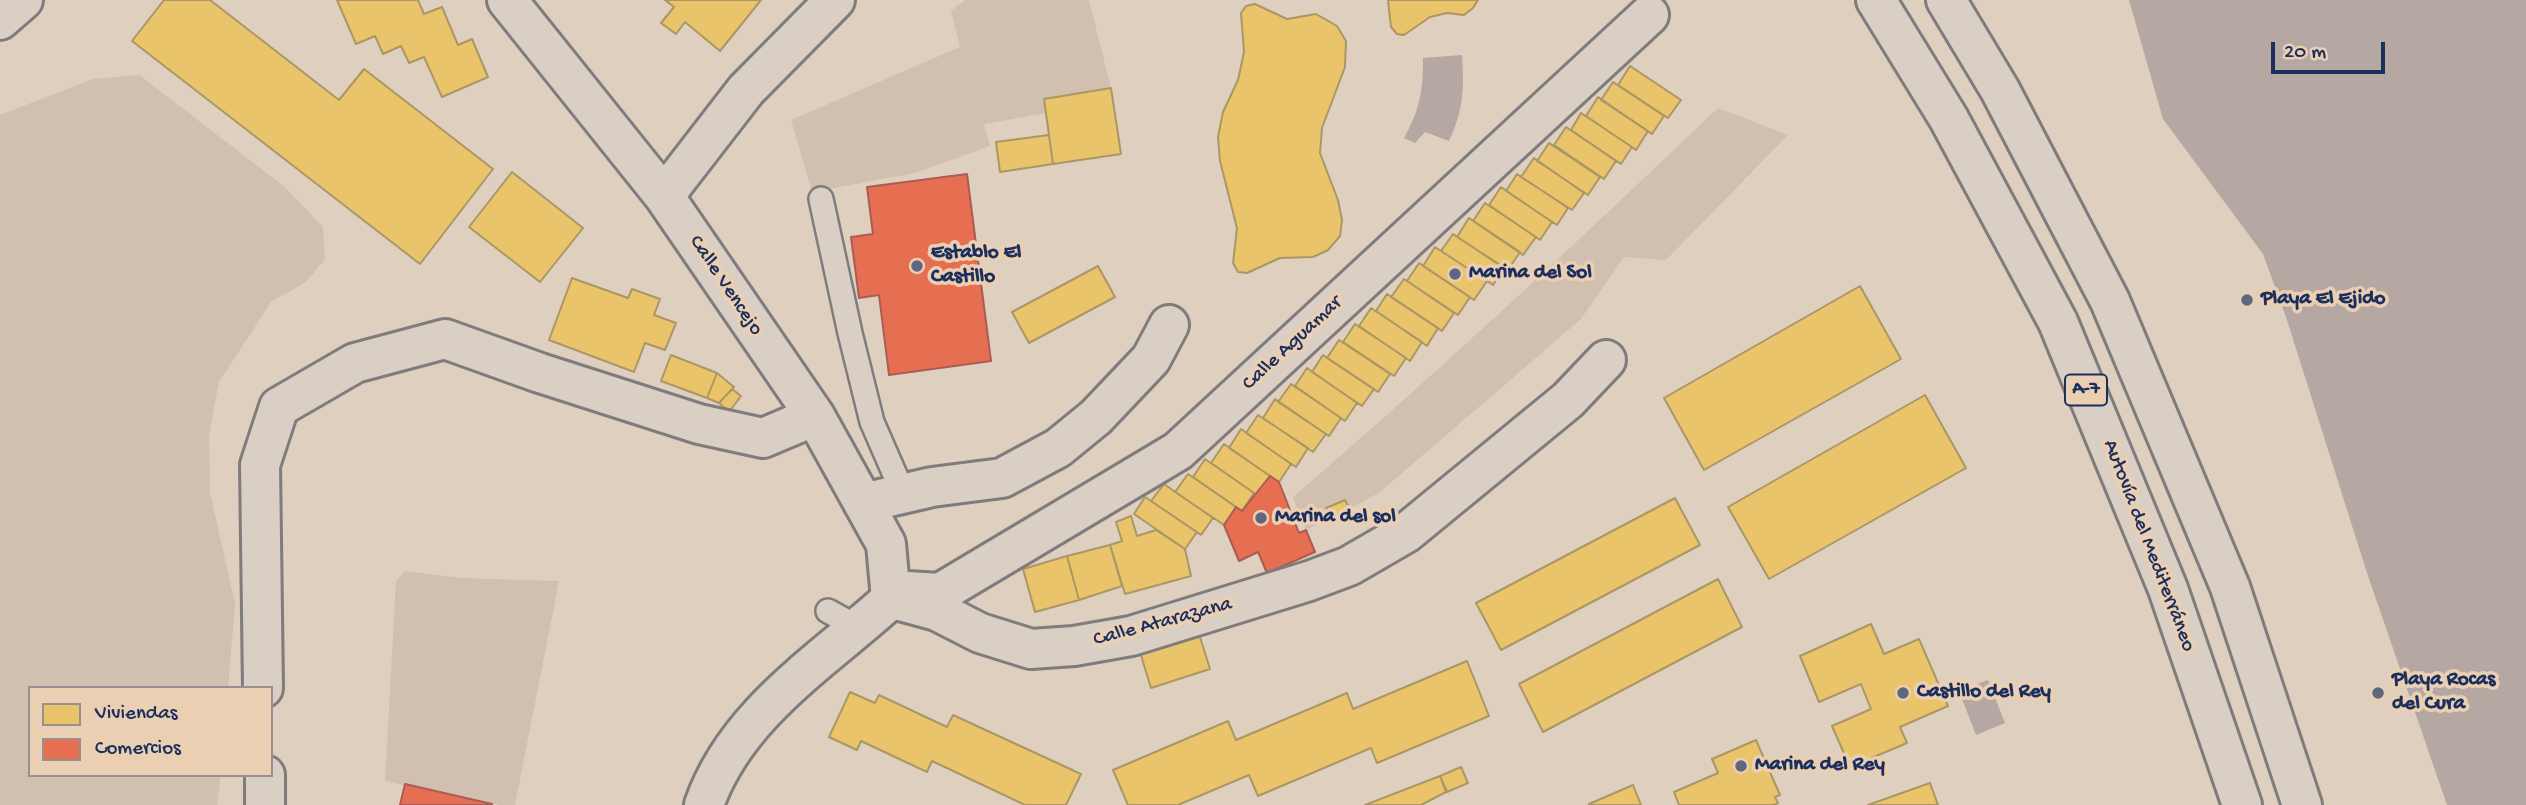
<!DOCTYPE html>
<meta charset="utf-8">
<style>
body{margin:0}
#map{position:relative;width:2526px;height:805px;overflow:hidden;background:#decfbf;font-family:"Gochi Hand",sans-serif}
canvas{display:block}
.legend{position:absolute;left:28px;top:686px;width:245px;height:91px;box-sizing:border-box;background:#ebcfb2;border:2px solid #988f90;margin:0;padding:9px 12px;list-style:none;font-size:21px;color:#1b2f5e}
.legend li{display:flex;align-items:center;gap:14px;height:35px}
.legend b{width:35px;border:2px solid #988f90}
.scale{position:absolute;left:2271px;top:42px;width:114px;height:32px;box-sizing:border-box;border:4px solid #1b2f5e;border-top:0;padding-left:9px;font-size:21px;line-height:24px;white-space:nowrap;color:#1b2f5e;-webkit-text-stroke:5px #ebcfb2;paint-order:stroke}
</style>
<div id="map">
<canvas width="2526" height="805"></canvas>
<ul class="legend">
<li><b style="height:19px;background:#e9c46a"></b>Viviendas</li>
<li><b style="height:19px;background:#e76f51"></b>Comercios</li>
</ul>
<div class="scale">20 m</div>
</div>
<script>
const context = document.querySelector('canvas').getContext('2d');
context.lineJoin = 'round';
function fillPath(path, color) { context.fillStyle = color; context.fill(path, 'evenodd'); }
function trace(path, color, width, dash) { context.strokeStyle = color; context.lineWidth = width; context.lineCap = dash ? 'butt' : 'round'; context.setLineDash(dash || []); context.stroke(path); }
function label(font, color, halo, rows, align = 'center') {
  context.font = font + ' "Gochi Hand",sans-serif'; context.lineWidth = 7; context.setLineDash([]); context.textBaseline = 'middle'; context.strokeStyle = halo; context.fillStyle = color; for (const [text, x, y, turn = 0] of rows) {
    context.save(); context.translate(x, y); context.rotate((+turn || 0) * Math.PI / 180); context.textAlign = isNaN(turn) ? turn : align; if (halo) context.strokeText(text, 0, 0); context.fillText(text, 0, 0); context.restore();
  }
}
const green = new Path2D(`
 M 965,0 L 1089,0 L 1111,88 L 1044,99 L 1046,113 L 984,124 L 990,146 L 915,173 L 812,192 L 791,120 L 960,47 L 951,11 Z
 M 139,75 L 285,187 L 323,227 L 325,259 L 306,282 L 271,302 L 219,382 L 209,435 L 210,492 L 235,604 L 228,688 L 30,688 L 30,775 L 221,775 L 217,805 L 0,805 L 0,115 L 93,79 Z
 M 1718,108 L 1788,135 L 1666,260 L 1624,257 L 1581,319 L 1380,492 L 1350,509 L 1345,500 L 1327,508 L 1331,517 L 1306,530 L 1293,497 C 1439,372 1579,240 1718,108 Z
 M 405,571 L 461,578 L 559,581 L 515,805 L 499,805 L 385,781 L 396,581 Z`);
const water = new Path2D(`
 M 2129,0 L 2526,0 L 2526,805 L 2447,805 L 2367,573 L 2287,320 L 2263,254 L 2163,119 Z
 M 1462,55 C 1464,89 1464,109 1449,141 L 1425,132 L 1415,143 L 1404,138 C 1420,110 1423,90 1423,58 Z
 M 1988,680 L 2005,723 L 1976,735 L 1959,691 Z`);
const homes = new Path2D(`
 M 164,0 L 210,0 L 339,100 L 364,69 L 493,169 L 420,264 L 132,41 Z
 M 337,0 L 418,0 L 424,14 L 442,7 L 458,45 L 472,39 L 488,77 L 442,97 L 424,57 L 409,63 L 401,46 L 383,54 L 375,36 L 356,44 Z
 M 665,0 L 761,0 L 720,51 L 685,22 L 676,34 L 661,23 L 674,7 Z
 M 1388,0 L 1478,0 L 1473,8 L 1464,15 L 1447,13 L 1430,17 L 1404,35 L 1397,34 L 1391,27 Z
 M 1255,4 L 1287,19 L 1316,14 L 1337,26 L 1346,41 L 1345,67 L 1322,128 L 1320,153 L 1338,200 L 1342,220 L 1340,236 L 1328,250 L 1313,257 L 1280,258 L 1247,273 L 1238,272 L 1233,263 L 1237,228 L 1220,161 L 1218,137 L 1223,112 L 1238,80 L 1244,52 L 1241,13 L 1246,6 Z
 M 1630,66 L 1681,100 L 1668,118 L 1618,85 Z
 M 1613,82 L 1664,116 L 1652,134 L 1601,100 Z
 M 1111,88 L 1121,154 L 1053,164 L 1044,99 Z
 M 1598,97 L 1648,131 L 1636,150 L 1586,116 Z
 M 1581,113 L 1632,147 L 1621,164 L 1571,130 Z
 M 1566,127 L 1616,161 L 1604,179 L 1554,145 Z
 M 1049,135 L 1053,164 L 1000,172 L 996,142 Z
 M 1549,143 L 1600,177 L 1588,195 L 1537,161 Z
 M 1534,158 L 1584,193 L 1572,210 L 1521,177 Z
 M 512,172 L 583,228 L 540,282 L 469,227 Z
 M 1517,174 L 1568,208 L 1557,225 L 1506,191 Z
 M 1501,187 L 1552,222 L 1540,240 L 1489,205 Z
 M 1485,203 L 1536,237 L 1523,255 L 1473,221 Z
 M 1469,218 L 1520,252 L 1508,270 L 1457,237 Z
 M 1453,234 L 1504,268 L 1493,285 L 1441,251 Z
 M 1435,247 L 1487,281 L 1474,300 L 1423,266 Z
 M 1419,263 L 1470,297 L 1458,315 L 1407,281 Z
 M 1098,266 L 1115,297 L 1029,343 L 1012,312 Z
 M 572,278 L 628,298 L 632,289 L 660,299 L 654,315 L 676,323 L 665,350 L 645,343 L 634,372 L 549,340 Z
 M 1404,279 L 1454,313 L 1442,331 L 1391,297 Z
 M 1860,286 L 1901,359 L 1704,470 L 1664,398 Z
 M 1387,294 L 1438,328 L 1427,346 L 1376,311 Z
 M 1371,308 L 1422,342 L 1410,361 L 1359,326 Z
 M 1355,324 L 1406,358 L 1394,376 L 1343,342 Z
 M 1339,340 L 1390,374 L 1378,392 L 1327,358 Z
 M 671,355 L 717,373 L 707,398 L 661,381 Z
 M 1323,355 L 1374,389 L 1362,406 L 1312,372 Z
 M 1307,368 L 1357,403 L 1345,421 L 1295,386 Z
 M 717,373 L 734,387 L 719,403 L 707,398 Z
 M 1291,384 L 1341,418 L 1329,436 L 1278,402 Z
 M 732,389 L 741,396 L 729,412 L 719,403 Z
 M 1925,395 L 1966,468 L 1769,579 L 1728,507 Z
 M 1275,399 L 1326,434 L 1313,452 L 1263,418 Z
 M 1258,415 L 1308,448 L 1296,467 L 1246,433 Z
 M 1241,429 L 1291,464 L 1279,482 L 1229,448 Z
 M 1224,444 L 1270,476 L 1257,495 L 1211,463 Z
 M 1205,459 L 1254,493 L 1242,511 L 1193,477 Z
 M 1188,474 L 1236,507 L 1224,525 L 1175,492 Z
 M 1164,484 L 1213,518 L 1201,535 L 1151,501 Z
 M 1145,497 L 1197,532 L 1185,549 L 1134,514 Z
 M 1675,498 L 1700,545 L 1501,650 L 1476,603 Z
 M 1345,500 L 1350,509 L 1331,517 L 1326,508 Z
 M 1131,516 L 1137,536 L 1156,530 L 1185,549 L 1191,576 L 1125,594 L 1110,545 L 1122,541 L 1116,522 Z
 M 1110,545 L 1122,586 L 1079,600 L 1067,556 Z
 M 1067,556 L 1079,600 L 1035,612 L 1023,569 Z
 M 1718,579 L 1742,627 L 1543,732 L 1519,684 Z
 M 1871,624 L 1884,654 L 1919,639 L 1948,706 L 1900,727 L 1907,743 L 1850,767 L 1832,726 L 1871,709 L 1861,684 L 1819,702 L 1800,656 Z
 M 1199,634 L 1210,669 L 1151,688 L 1140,652 Z
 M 1467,661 L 1489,716 L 1377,763 L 1371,748 L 1258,796 L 1249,775 L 1178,805 L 1128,805 L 1113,770 L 1228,721 L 1236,740 L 1347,693 L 1353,709 Z
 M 850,692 L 875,703 L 879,695 L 947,727 L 953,715 L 1081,774 L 1066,805 L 1025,805 L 932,761 L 927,772 L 861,741 L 857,750 L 829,737 Z
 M 1756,740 L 1780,795 L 1775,797 L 1778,803 L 1774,805 L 1679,805 L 1674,792 L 1718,773 L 1712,759 Z
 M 1461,767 L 1468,783 L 1447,792 L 1440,776 Z
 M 1440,776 L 1446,792 L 1421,805 L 1365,805 Z
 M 1930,783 L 1938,805 L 1868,805 Z
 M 1633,785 L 1641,805 L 1589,805 L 1589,804 Z`);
const shops = new Path2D(`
 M 967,174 L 991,361 L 889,375 L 879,295 L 859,298 L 851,237 L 873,234 L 867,187 Z
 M 1270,476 L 1279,482 L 1299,533 L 1306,530 L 1315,552 L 1267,573 L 1258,552 L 1239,561 L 1224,525 L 1236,507 L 1242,511 Z
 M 405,784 L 492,804 L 491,805 L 400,805 Z`);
const lane = new Path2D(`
 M 821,199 L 850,333 L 872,422 L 903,493
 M 828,611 L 859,628`);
const street = new Path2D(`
 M 507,0 L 664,196 L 815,416 L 886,544 L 891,599
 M 0,20 L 23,0
 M 664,196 L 746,90 L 835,0
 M 863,503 L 932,487 L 1002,478 L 1058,448 L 1096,417 L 1151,359 L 1169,325
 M 900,601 L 937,611 L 980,633 L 1031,649 L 1074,646 L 1131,636 L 1309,581 L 1349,566 L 1406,533 L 1568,400 L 1606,360
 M 263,688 L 260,465 L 279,407 L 355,363 L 445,339 L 540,373 L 699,424 L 763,438 L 815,416
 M 265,775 L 265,805
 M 704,805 C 736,713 823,661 891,599 L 907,591 L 940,593 L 1178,451 L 1649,15`);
const highway = new Path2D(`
 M 1876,0 L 1949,119 L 2058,322 L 2168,589 L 2242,805
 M 1946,0 L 2000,90 L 2110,301 L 2230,587 L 2302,805`);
const markers = [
 [917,266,7,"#5f6780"],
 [1455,274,7,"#5f6780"],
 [2247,300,7,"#5f6780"],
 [1261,518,7,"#5f6780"],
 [1903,693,7,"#5f6780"],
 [2378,693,7,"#5f6780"],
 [1741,766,7,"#5f6780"]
];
const shields = [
 [2086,390,42]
];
const shieldNames = [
 ["A-7",2086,390]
];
const poiNames = [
 ["Establo El",931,254],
 ["Castillo",931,278],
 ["Marina del Sol",1469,274],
 ["Playa El Ejido",2261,300],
 ["Marina del sol",1275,518],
 ["Playa Rocas",2392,681],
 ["del Cura",2392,705],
 ["Castillo del Rey",1917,693],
 ["Marina del Rey",1755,766]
];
const streetNames = [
 ["Calle Vencejo",725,286,56],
 ["Calle Aguamar",1293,344,-43],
 ["Autovía del Mediterráneo",2148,546,69],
 ["Calle Atarazana",1163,623,-15]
];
fillPath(green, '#d1bfaf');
fillPath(water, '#b5a8a2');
fillPath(homes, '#e9c46a');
trace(homes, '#ab9766', 2);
fillPath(shops, '#e76f51');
trace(shops, '#aa5c55', 2);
trace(lane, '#7f7c7e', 28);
trace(street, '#7f7c7e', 44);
trace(highway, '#7f7c7e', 44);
trace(lane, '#d9cfc4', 23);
trace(street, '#d9cfc4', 38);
trace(highway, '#d9cfc4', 38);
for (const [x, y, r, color] of markers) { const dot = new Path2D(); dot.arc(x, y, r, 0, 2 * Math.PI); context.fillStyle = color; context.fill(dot); trace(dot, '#ebcfb2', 2.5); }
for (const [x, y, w] of shields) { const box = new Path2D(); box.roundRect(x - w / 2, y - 15.5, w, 31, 5); context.fillStyle = '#ebcfb2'; context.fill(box); trace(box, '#1b2f5e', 2); }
label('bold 19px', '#1b2f5e', null, shieldNames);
label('bold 21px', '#1b2f5e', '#ebcfb2', poiNames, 'left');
label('21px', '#1b2f5e', '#ebcfb2', streetNames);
</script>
